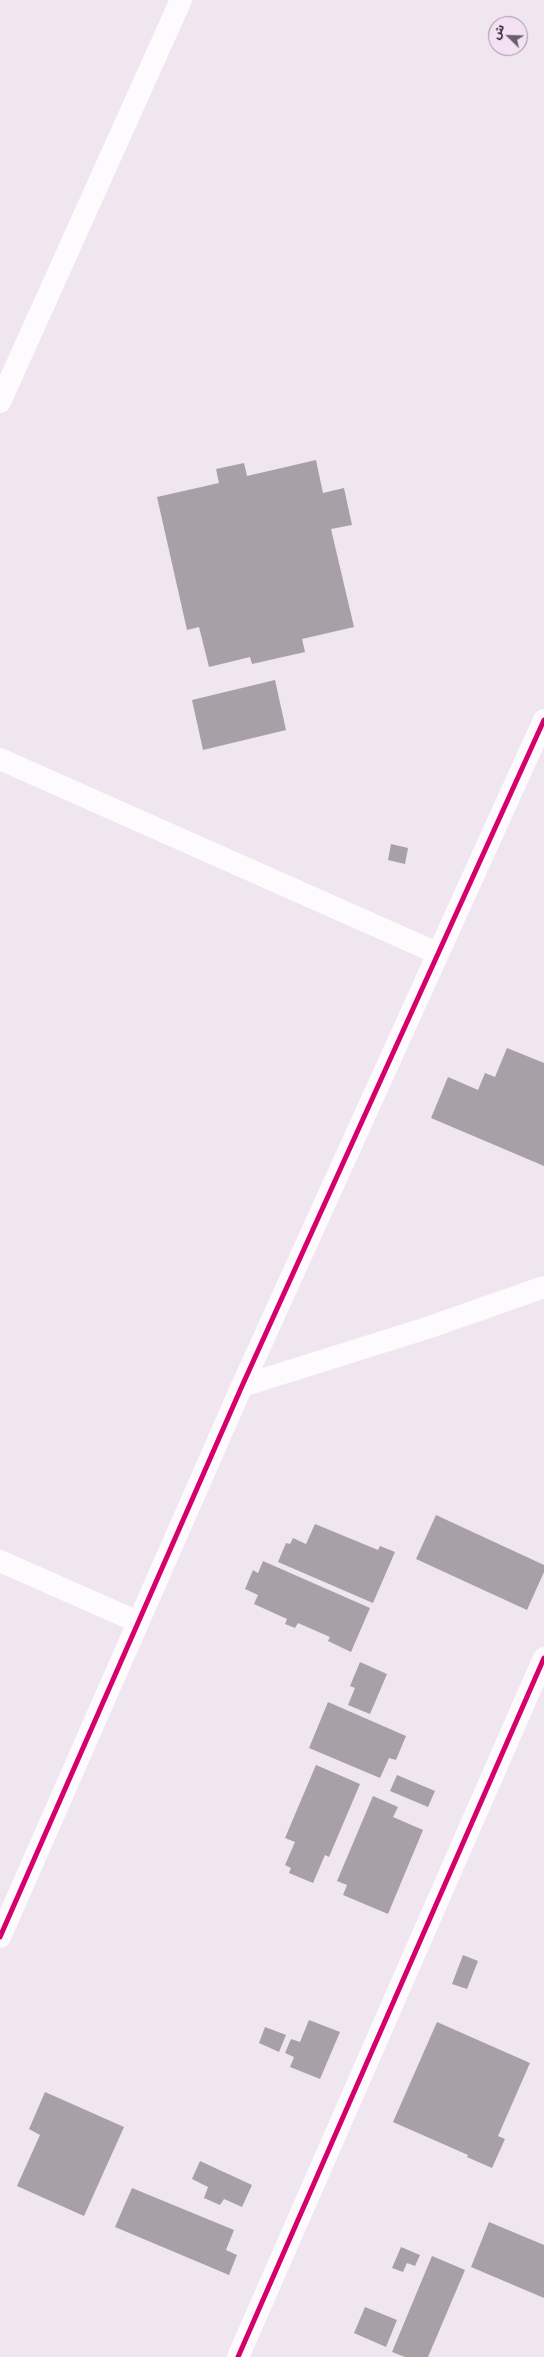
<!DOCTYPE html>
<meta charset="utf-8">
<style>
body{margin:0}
#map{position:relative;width:544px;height:2357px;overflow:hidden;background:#f0e6f0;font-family:Jost,"Noto Sans Arabic",sans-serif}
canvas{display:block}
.north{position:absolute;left:488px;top:16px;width:40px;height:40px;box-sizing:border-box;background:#f4e2f4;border:1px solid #9f919f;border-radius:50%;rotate:293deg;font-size:11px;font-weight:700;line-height:16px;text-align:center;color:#1f181f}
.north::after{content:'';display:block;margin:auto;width:14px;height:18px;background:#686068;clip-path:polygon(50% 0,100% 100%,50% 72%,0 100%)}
</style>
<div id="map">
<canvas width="544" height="2357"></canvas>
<div class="north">ش</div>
</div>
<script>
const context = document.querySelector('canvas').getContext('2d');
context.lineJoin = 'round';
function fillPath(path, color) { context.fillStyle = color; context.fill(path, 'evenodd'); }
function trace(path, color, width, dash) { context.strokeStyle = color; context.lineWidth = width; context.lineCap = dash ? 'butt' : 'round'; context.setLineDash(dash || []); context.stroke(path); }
const building = new Path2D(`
 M 316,460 L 323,493 L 344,488 L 352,525 L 331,529 L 354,627 L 302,639 L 305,652 L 252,664 L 250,657 L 209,667 L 199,627 L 187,630 L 157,497 L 219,483 L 216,469 L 244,463 L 247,476 Z
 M 275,680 L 286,730 L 203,750 L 192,700 Z
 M 391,844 L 408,848 L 405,864 L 388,860 Z
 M 507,1048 L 544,1063 L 544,1166 L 431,1118 L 448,1077 L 478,1090 L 485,1073 L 495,1077 Z
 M 436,1515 L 544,1565 L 544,1572 L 527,1610 L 416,1559 Z
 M 315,1524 L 378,1550 L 380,1546 L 395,1552 L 373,1603 L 278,1562 L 286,1543 L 290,1544 L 293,1538 L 306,1544 Z
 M 263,1561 L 370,1608 L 351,1652 L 328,1641 L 330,1637 L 298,1623 L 295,1628 L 285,1624 L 287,1619 L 254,1604 L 258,1595 L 245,1589 L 253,1570 L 258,1573 Z
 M 360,1662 L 387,1674 L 370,1714 L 348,1705 L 355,1688 L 350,1686 Z
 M 328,1702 L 406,1736 L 396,1760 L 389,1758 L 380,1778 L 309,1748 Z
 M 316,1765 L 360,1784 L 329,1857 L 325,1855 L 313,1883 L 289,1873 L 291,1868 L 285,1865 L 295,1842 L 285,1838 Z
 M 397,1775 L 435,1791 L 428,1807 L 390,1791 Z
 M 373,1796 L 398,1807 L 393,1817 L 423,1830 L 388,1914 L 343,1895 L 347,1885 L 337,1881 Z
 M 463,1955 L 478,1961 L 467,1989 L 452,1984 Z
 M 309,2020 L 340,2032 L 320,2079 L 290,2067 L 294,2057 L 285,2053 L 291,2039 L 300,2042 Z
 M 437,2022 L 530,2063 L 498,2136 L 505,2139 L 492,2168 L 467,2157 L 468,2155 L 393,2122 Z
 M 265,2027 L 286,2035 L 279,2052 L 259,2043 Z
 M 45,2092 L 124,2127 L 84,2216 L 17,2186 L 40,2135 L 29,2129 Z
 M 200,2161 L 252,2185 L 242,2207 L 224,2199 L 220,2205 L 204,2198 L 208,2187 L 192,2179 Z
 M 132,2188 L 234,2230 L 226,2250 L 237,2255 L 229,2275 L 115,2227 Z
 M 489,2222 L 544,2245 L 544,2298 L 471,2267 Z
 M 401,2247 L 420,2255 L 415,2266 L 407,2263 L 403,2272 L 392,2268 Z
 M 432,2256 L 465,2270 L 428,2357 L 405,2357 L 392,2352 Z
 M 365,2307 L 397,2320 L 386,2347 L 354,2333 Z`);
const minor = new Path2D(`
 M 0,402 L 181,0
 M 0,759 L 437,953
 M 242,1386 L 427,1328 L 544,1287
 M 0,1561 L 138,1622
 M 0,1937 L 242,1386 L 544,720
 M 238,2357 L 544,1658`);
const cycleway = new Path2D(`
 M 0,1937 L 242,1386 L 544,720
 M 238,2357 L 544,1658`);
fillPath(building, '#a7a0a7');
trace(minor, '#fdfbfd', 22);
trace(cycleway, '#d6006c', 5);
</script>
